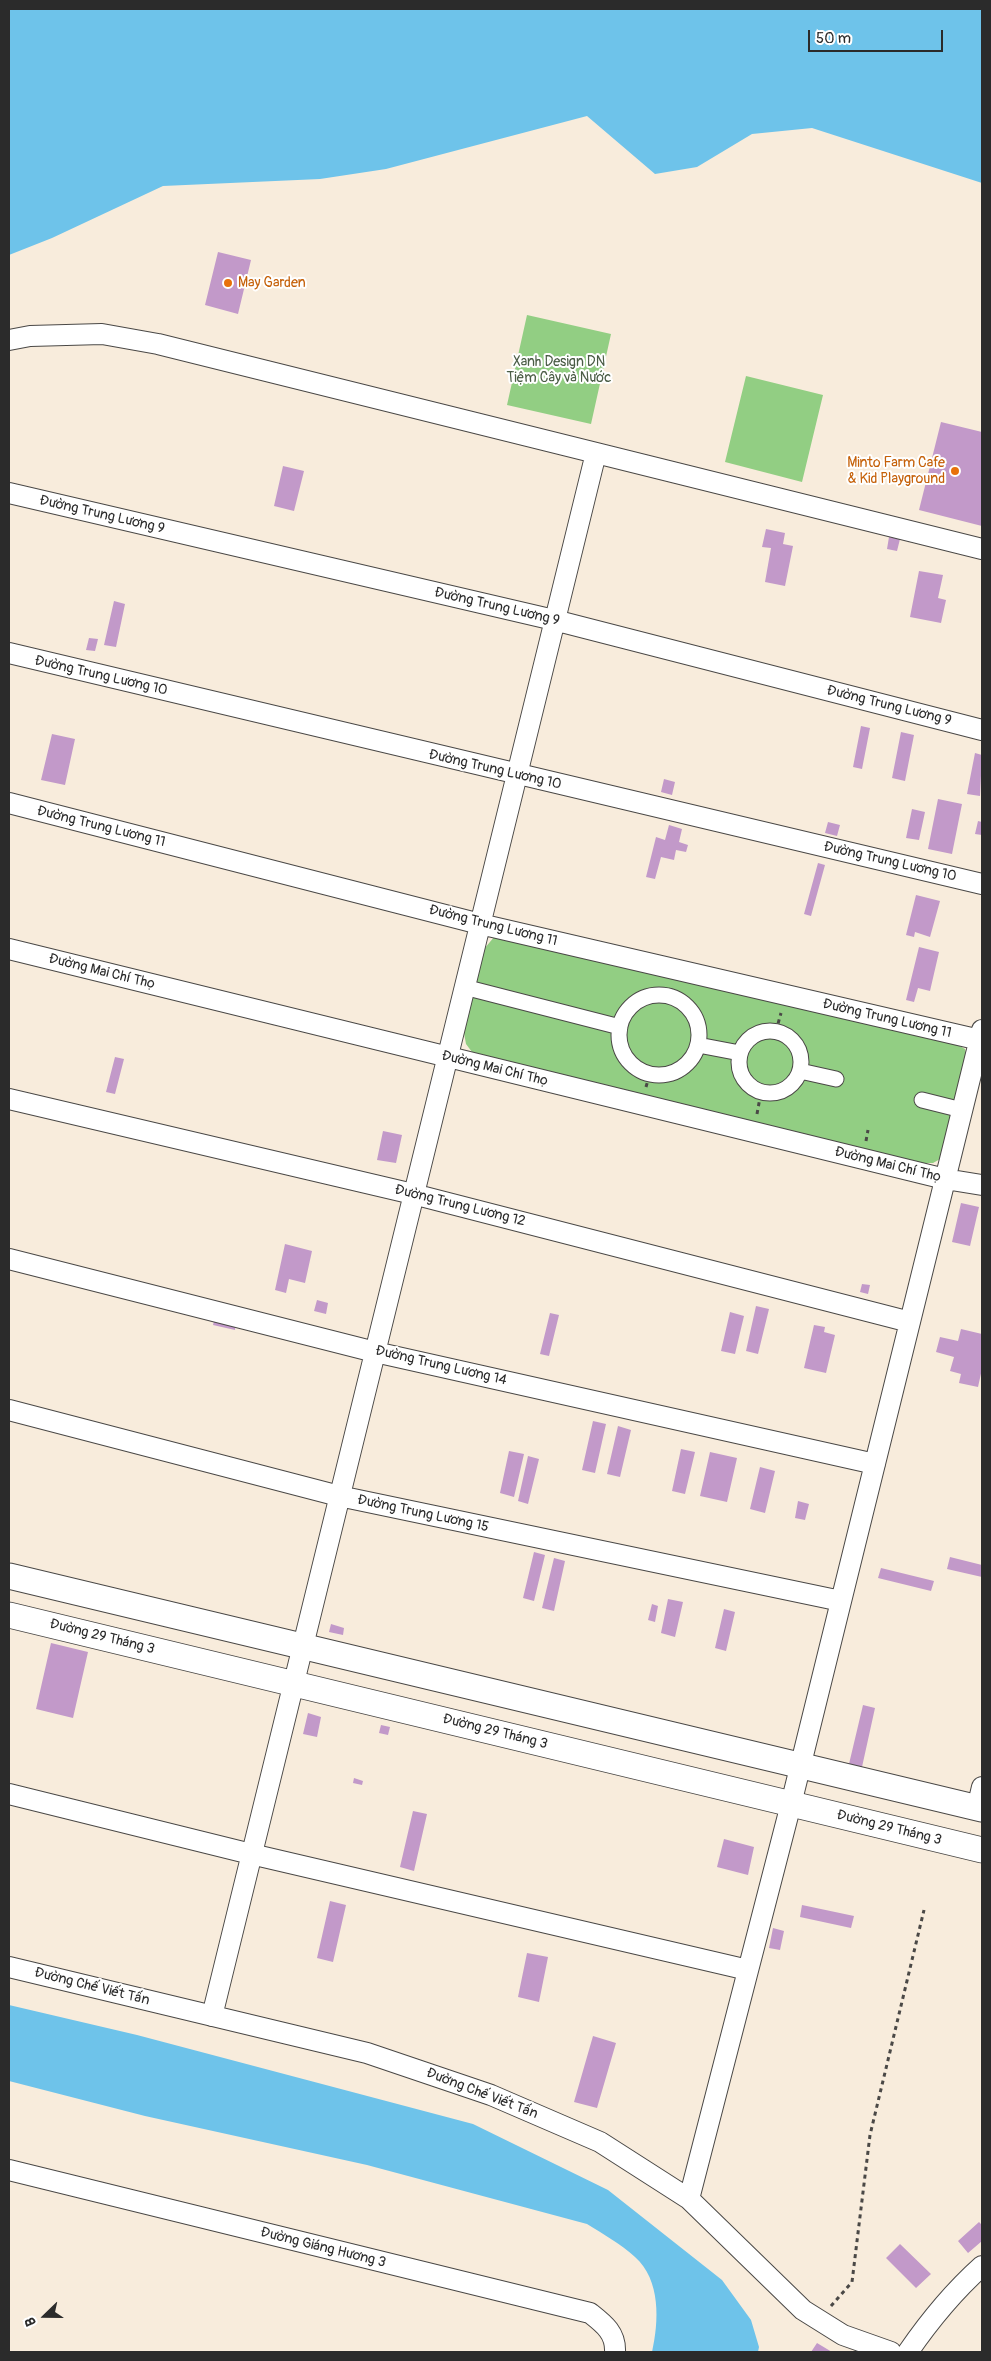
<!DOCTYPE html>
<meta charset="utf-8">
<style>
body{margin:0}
#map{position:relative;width:991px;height:2361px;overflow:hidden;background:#f8ecdc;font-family:Pangolin,sans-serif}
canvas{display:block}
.frame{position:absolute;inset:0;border:10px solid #2b2b2b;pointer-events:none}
.north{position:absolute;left:20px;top:2291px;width:50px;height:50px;-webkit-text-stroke:4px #fff;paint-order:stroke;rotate:248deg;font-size:14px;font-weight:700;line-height:20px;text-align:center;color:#2b2b2b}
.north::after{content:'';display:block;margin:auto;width:18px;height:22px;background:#2b2b2b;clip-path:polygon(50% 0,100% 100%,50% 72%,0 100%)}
.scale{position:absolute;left:808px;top:30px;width:135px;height:22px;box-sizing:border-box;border:2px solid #2b2b2b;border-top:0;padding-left:6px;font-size:15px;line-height:18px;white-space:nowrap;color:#2b2b2b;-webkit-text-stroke:4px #fff;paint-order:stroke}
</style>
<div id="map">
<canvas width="991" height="2361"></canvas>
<div class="frame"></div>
<div class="north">B</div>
<div class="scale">50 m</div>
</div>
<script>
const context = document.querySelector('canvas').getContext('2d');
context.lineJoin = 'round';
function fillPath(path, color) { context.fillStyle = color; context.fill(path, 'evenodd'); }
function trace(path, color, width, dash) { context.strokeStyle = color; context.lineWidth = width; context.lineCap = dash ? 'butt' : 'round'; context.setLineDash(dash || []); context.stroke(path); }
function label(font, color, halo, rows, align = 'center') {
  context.font = font + ' Pangolin,sans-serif'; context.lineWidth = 4; context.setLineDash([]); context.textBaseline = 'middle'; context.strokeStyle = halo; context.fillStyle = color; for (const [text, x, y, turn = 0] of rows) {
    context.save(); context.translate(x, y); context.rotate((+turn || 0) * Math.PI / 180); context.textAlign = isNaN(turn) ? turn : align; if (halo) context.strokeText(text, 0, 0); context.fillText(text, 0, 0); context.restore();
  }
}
const green = new Path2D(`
 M 527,315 L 611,334 L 591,424 L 507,405 Z
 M 746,376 L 823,395 L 802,482 L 725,462 Z
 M 495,936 L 951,1041 L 965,1049 L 968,1062 L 942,1158 L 933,1163 L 923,1163 L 472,1052 L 466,1044 L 464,1033 L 484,949 Z`);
const water = new Path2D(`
 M 9,9 L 982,9 L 982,183 L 812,128 L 752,134 L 697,167 L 655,174 L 587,116 L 386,169 L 320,179 L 163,186 L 52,238 L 9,255 Z
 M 9,2005 L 137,2035 L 473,2124 L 608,2190 L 722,2280 L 751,2320 L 759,2347 L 758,2352 L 652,2352 C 659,2322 661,2280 635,2257 C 621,2244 603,2234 587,2224 L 367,2165 L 145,2116 L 9,2081 Z`);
const building = new Path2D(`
 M 218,252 L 251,260 L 238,314 L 205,305 Z
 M 941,422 L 982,432 L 982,526 L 919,510 Z
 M 283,466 L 304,471 L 294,511 L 274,506 Z
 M 766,529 L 785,533 L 783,544 L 793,546 L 785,586 L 765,582 L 771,548 L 762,547 Z
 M 889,537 L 900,539 L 897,551 L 887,549 Z
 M 919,571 L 943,575 L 938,598 L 946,600 L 941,623 L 910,617 Z
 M 114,601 L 125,604 L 116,647 L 104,645 Z
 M 89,638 L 98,639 L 95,651 L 86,650 Z
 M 861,726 L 870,728 L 862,769 L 853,767 Z
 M 901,732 L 914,735 L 905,781 L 892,778 Z
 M 52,734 L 75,739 L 65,785 L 41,780 Z
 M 975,753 L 982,755 L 980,796 L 967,794 Z
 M 664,779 L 675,782 L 672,795 L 661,792 Z
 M 938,799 L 962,804 L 952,854 L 928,849 Z
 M 912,809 L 925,812 L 919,840 L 906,838 Z
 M 978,821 L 982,822 L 982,835 L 975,834 Z
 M 828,822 L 840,825 L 837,836 L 825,833 Z
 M 669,825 L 682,829 L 679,842 L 688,845 L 686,852 L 676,850 L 674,860 L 661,857 L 655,879 L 646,877 L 656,837 L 665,840 Z
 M 818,863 L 825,865 L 811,916 L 804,914 Z
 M 916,895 L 940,901 L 930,937 L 915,932 L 914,937 L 906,935 Z
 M 919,947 L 939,952 L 930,991 L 918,988 L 914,1002 L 906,1000 Z
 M 115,1057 L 124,1059 L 115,1094 L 106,1092 Z
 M 383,1131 L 402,1135 L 396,1163 L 377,1160 Z
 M 961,1203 L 979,1207 L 970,1246 L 952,1242 Z
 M 285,1244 L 312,1251 L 305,1283 L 289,1279 L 286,1293 L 275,1290 Z
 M 862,1284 L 870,1285 L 868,1294 L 860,1292 Z
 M 317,1300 L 328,1303 L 326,1314 L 314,1311 Z
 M 756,1306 L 769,1309 L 758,1354 L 746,1351 Z
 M 730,1312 L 744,1316 L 735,1354 L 721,1351 Z
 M 550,1313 L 559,1315 L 549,1356 L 540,1354 Z
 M 215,1317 L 236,1322 L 235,1330 L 213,1325 Z
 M 814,1325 L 825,1327 L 824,1332 L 835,1335 L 826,1373 L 804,1368 Z
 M 961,1329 L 982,1334 L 982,1369 L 978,1387 L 959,1383 L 961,1374 L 950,1371 L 954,1357 L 936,1352 L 940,1337 L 958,1341 Z
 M 593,1421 L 606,1424 L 595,1473 L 582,1470 Z
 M 618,1426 L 631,1430 L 620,1477 L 607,1474 Z
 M 681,1449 L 695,1452 L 685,1494 L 672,1491 Z
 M 509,1451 L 524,1454 L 514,1497 L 500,1493 Z
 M 710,1452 L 737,1458 L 727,1502 L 700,1496 Z
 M 528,1456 L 539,1459 L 528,1504 L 518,1501 Z
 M 760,1467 L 775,1471 L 765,1513 L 750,1509 Z
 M 798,1501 L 809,1504 L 805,1520 L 795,1518 Z
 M 534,1552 L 545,1555 L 534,1601 L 523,1598 Z
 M 950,1557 L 982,1565 L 982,1577 L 947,1569 Z
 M 554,1558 L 565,1561 L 554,1611 L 542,1608 Z
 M 881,1568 L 934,1581 L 931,1591 L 878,1578 Z
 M 668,1599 L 683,1602 L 675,1637 L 661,1633 Z
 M 652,1604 L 658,1606 L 655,1622 L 648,1620 Z
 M 724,1609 L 735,1612 L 726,1651 L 715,1648 Z
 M 331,1624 L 344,1628 L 343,1635 L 329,1632 Z
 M 51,1643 L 88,1652 L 73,1718 L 36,1709 Z
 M 863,1705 L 875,1708 L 862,1767 L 849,1764 Z
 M 308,1713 L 321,1717 L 317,1737 L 303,1734 Z
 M 381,1725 L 390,1727 L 388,1735 L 379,1733 Z
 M 354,1778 L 363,1781 L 362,1785 L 353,1783 Z
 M 413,1811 L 427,1814 L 414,1871 L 400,1867 Z
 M 724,1839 L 754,1847 L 748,1875 L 717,1867 Z
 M 330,1901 L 346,1905 L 333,1962 L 317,1958 Z
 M 802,1905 L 854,1916 L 851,1928 L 800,1917 Z
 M 773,1928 L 784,1931 L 780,1950 L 769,1948 Z
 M 527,1953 L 548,1957 L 539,2002 L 518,1997 Z
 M 593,2036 L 616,2043 L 597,2108 L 574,2102 Z
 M 979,2222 L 982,2225 L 982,2241 L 968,2253 L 958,2241 Z
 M 900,2244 L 931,2274 L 916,2288 L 886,2258 Z
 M 817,2343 L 832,2352 L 811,2352 Z`);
const path = new Path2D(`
 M 669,997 L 671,988
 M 776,1031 L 781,1013
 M 646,1087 L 650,1073
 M 757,1114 L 761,1092
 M 866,1141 L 868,1130
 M 831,2306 L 852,2282 L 870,2135 L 924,1910`);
const pedestrian = new Path2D(`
 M 464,987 L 620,1027
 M619 1035a40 40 0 1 1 80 0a40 40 0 1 1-80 0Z
 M739 1062a31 31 0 1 1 62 0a31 31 0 1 1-62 0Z
 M 698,1045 L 740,1053
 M 800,1071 L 836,1079
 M 922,1100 L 962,1110`);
const minor = new Path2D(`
 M 9,340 L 30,336 L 102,334 L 158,344 L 982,549
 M 9,493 L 554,620 L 982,730
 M 9,653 L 982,884
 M 9,803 L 480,924 L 980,1040
 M 9,949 L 945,1179 L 982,1185
 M 9,1099 L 413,1194 L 910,1322
 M 9,1259 L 375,1352 L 875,1464
 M 9,1410 L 339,1496 L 841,1601
 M 9,1794 L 251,1854 L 748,1970
 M 977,1808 L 982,1787
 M 9,1967 L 367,2053 L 491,2095 L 600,2142 L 689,2199 L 803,2310 L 843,2335 L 891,2352
 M 212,2016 L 596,453
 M 9,2170 L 590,2313 C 604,2324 616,2333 615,2352
 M 689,2199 L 791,1804 L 982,1030
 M 908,2352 C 930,2320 953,2292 982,2266`);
const tertiary = new Path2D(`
 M 9,1576 L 982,1809
 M 9,1615 L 982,1850`);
const markers = [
 [228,283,5,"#e8710a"],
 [955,471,5,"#e8710a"]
];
const foodNames = [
 ["May Garden",238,283],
 ["Minto Farm Cafe",945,463,"right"],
 ["& Kid Playground",945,479,"right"]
];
const parkNames = [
 ["Xanh Design DN",559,362],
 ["Tiệm Cây và Nước",559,378]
];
const streetNames = [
 ["Đường Trung Lương 9",102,515,13],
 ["Đường Trung Lương 9",497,607,13],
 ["Đường Trung Lương 10",101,676,13],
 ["Đường Trung Lương 9",889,706,14],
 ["Đường Trung Lương 10",495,770,13],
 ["Đường Trung Lương 11",101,827,14],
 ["Đường Trung Lương 10",890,862,13],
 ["Đường Trung Lương 11",493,926,14],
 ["Đường Mai Chí Thọ",102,972,14],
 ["Đường Trung Lương 11",887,1019,13],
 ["Đường Mai Chí Thọ",495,1069,14],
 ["Đường Mai Chí Thọ",888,1165,14],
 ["Đường Trung Lương 12",460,1206,14],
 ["Đường Trung Lương 14",441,1366,13],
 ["Đường Trung Lương 15",423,1514,12],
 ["Đường 29 Tháng 3",102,1637,14],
 ["Đường 29 Tháng 3",495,1732,14],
 ["Đường 29 Tháng 3",889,1828,14],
 ["Đường Chế Viết Tấn",92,1987,14],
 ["Đường Chế Viết Tấn",482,2094,21],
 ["Đường Giáng Hương 3",323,2248,14]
];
fillPath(green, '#92ce83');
fillPath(water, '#6ec3ea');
fillPath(building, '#c299c9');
trace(pedestrian, '#4a4846', 17);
trace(minor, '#4a4846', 22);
trace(tertiary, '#4a4846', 27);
trace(path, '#4a4846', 3, [4, 4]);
trace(pedestrian, '#fff', 15);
trace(minor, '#fff', 20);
trace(tertiary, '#fff', 25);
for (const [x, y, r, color] of markers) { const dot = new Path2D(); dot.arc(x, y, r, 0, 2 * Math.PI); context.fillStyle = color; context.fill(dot); trace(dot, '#fff', 2); }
label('14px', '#c56008', '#fff', foodNames, 'left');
label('14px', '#4a5c45', '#fff', parkNames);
label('14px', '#2b2b2b', '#fff', streetNames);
</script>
